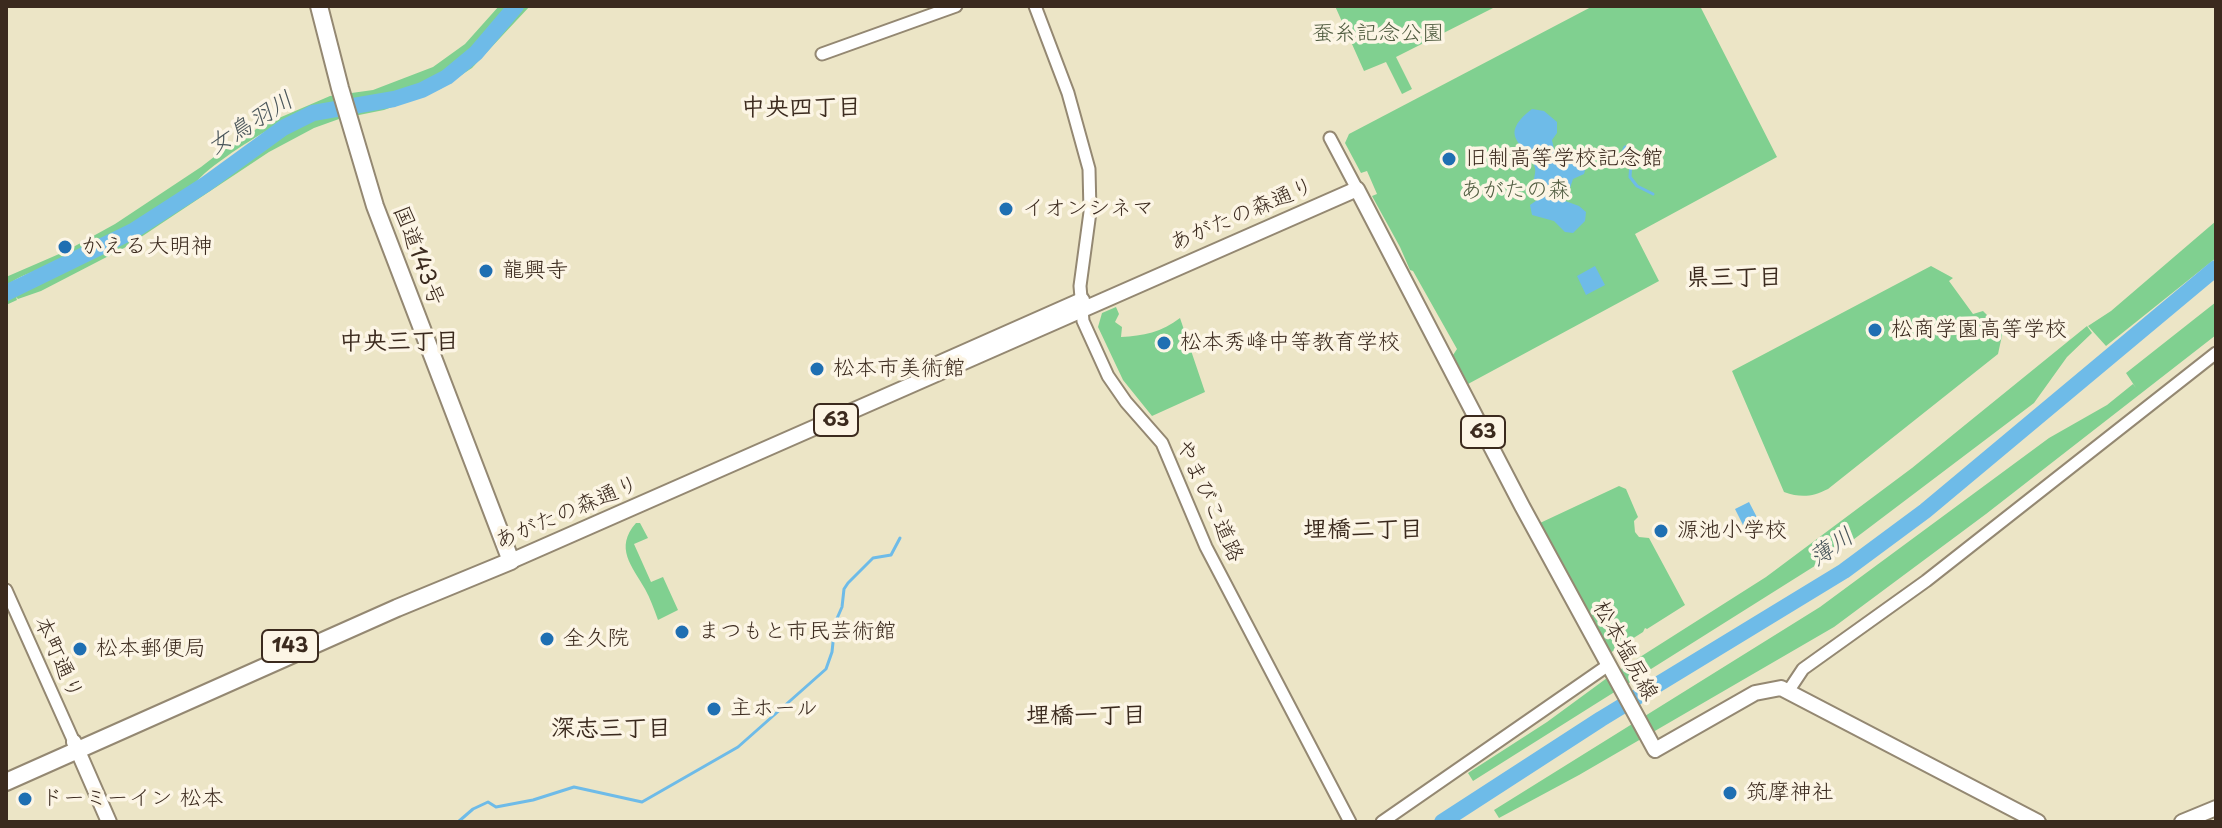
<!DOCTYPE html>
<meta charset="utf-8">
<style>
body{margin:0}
#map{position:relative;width:2222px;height:828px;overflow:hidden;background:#ece5c6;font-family:"Playpen Sans",sans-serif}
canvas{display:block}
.frame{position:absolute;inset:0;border:8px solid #3b2a1e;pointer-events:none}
</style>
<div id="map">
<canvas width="2222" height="828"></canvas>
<div class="frame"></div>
</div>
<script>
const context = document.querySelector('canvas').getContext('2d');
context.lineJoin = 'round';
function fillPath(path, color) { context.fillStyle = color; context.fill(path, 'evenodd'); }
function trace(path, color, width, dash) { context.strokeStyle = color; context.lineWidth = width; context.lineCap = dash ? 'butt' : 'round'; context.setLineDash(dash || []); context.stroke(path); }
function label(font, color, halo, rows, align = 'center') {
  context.font = font + ' "Playpen Sans","Klee One",sans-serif'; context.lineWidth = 7; context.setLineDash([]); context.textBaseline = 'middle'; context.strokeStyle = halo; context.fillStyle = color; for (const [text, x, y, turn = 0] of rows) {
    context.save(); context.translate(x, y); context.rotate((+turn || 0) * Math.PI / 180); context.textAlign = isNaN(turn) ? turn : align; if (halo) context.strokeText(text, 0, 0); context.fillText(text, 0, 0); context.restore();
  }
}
const green = new Path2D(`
 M 499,6 L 512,6 C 477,46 449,85 394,96 C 362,103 328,100 298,114 C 269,128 230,152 205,173 C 193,184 183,196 169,205 C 133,227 93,245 55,263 C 39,271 20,274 6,286 L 6,277 L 66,251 L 115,224 L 201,167 L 232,143 L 265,124 L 330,96 L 373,90 L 433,67 L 465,44 Z
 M 518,6 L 530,6 L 472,68 L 440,89 L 384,110 L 339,119 L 314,128 L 269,152 L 126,247 L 41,291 L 18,299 L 16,297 L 17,300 L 6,305 L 6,298 C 58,267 115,244 166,212 C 208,187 244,153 286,130 C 318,112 355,111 391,103 C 450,89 481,50 518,6 Z
 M 1335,6 L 1497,6 L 1396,57 L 1412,89 L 1402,94 L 1386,62 L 1364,71 Z
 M 1593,6 L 1700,6 L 1777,157 L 1635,234 L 1659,281 L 1468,384 L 1453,355 L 1457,349 L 1413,271 L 1410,270 L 1400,247 L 1372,196 L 1377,194 L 1367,171 L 1361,173 L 1345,143 L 1349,134 Z
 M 2216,221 L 2216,258 L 2106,346 L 2088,326 L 2111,311 Z
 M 1931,266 L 1953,278 L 1949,281 L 1973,314 L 1983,311 L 2003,331 L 1998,354 L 1828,489 C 1812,497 1801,498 1784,492 L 1732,371 Z
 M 2216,302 L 2216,335 L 1986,514 L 1834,627 L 1579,775 L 1499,818 L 1494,810 L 1820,607 L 2049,438 L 2107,405 L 2133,384 L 2136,388 L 2126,373 Z
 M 1116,307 L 1119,314 L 1115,322 L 1122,327 L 1121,337 C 1143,336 1162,332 1180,318 L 1205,392 L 1152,416 L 1123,380 L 1098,327 L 1102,313 Z
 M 2087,326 L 2092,333 L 2067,357 L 2034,403 L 1837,552 L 1473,781 L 1468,773 L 1547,722 L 1607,678 L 1766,577 L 1912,468 Z
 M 1619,486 L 1626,489 L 1638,517 L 1634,521 L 1635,532 L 1639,537 L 1649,538 L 1685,605 L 1647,629 L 1645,628 L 1643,632 L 1610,653 L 1540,523 Z
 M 636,523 L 640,523 L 648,538 L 634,544 L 651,582 L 663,577 L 678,610 L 658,620 C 654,609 650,598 645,589 C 632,566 614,548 636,523 Z`);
const water = new Path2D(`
 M 1532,109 L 1544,111 L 1557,122 L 1557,133 L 1552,140 L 1555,154 L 1573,157 L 1586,167 L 1584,174 L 1573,179 L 1570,188 L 1562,186 L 1557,198 L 1579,206 L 1586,212 L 1585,221 L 1573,233 L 1565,232 L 1554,221 L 1532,215 L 1530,205 L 1540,198 L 1540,184 L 1534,180 C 1534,176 1536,172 1535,168 C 1531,145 1493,139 1532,109 Z
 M 1595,266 L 1605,285 L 1586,295 L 1577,276 Z
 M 1749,502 L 1763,529 L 1749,537 L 1735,509 Z`);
const stream = new Path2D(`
 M 1580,161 L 1591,155 L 1602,155 L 1617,165 L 1625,147 L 1632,147 L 1630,177 L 1637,186 L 1653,194
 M 458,822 L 473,809 L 488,802 L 496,807 L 533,800 L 574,787 L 642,802 L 738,747 L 826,669 L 832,652 L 835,623 L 842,607 L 844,589 L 848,583 L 873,558 L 891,555 L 900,538`);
const river = new Path2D(`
 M 6,293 L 133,231 L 206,184 L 283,128 L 313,113 L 394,99 L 422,90 L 447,77 L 476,53 L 516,6
 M 1442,822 L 1601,719 L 1844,571 L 1925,511 L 2216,268`);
const minor = new Path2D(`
 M 1035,6 L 1068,93 L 1089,169 L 1090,212 L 1080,286 L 1083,321 L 1108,376 L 1126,402 L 1162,443 L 1206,547 L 1350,822
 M 822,54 L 956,6
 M 1330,138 L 1357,189
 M 6,590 L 74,742
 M 1789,690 L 1803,669 L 1926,581 L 2216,353
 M 1382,822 L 1607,666`);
const major = new Path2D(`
 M 933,366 L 1082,300
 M 511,561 L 1357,189 L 1522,506 L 1655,750 L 1755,693 L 1781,688 L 2038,822
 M 74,742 L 109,822
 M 2182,822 L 2216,808`);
const highway = new Path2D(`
 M 6,782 L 397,608 L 511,561 L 375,206 L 340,88 L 319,6`);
const markers = [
 [1449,159,8,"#1f6fb2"],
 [1006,209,8,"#1f6fb2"],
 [65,247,8,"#1f6fb2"],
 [486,271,8,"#1f6fb2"],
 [1875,330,8,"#1f6fb2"],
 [1164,343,8,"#1f6fb2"],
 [817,369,8,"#1f6fb2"],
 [1661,531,8,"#1f6fb2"],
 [682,632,8,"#1f6fb2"],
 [547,639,8,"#1f6fb2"],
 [80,649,8,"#1f6fb2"],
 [714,709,8,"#1f6fb2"],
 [1730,793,8,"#1f6fb2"],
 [25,799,8,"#1f6fb2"]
];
const shields = [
 [836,420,44],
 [1483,432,44],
 [290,646,56]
];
const shieldNames = [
 ["63",836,420],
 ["63",1483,432],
 ["143",290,646]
];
const parkNames = [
 ["蚕糸記念公園",1378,34],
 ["あがたの森",1515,191]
];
const poiNames = [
 ["旧制高等学校記念館",1465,159],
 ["イオンシネマ",1022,209],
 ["かえる大明神",81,247],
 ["龍興寺",502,271],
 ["松商学園高等学校",1891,330],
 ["松本秀峰中等教育学校",1180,343],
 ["松本市美術館",833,369],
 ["源池小学校",1677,531],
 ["まつもと市民芸術館",698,632],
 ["全久院",563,639],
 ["松本郵便局",96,649],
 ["主ホール",730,709],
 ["筑摩神社",1746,793],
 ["ドーミーイン 松本",41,799]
];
const streetNames = [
 ["あがたの森通り",1242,215,-23],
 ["国道143号",418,256,69],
 ["やまびこ道路",1209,501,65],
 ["あがたの森通り",567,513,-23],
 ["松本塩尻線",1625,651,61],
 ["本町通り",58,658,66]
];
const neighbourhoodNames = [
 ["中央四丁目",801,108],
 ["県三丁目",1734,278],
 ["中央三丁目",399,342],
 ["埋橋二丁目",1363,530],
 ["埋橋一丁目",1086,716],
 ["深志三丁目",611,729]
];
const waterNames = [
 ["女鳥羽川",251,124,-32],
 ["薄川",1832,548,-35]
];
fillPath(green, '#80d090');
fillPath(water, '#6ebbe8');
trace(stream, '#6ebbe8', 3);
trace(river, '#6ebbe8', 16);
trace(minor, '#948872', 15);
trace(major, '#948872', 18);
trace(highway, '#948872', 20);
trace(minor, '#fff', 11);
trace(major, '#fff', 14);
trace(highway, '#fff', 16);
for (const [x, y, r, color] of markers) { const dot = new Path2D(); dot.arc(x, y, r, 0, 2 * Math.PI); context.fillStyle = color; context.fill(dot); trace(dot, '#fcf5e5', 3); }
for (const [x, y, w] of shields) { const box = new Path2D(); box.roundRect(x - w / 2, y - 16, w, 32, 6); context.fillStyle = '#fcf5e5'; context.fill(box); trace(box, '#3b2a1e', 2); }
label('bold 20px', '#3b2a1e', null, shieldNames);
label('22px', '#505c40', '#fcf5e5', parkNames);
label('22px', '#3b2a1e', '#fcf5e5', poiNames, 'left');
label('22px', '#3b2a1e', '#fcf5e5', streetNames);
label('bold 24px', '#3b2a1e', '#fcf5e5', neighbourhoodNames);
label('italic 24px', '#4a565b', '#fcf5e5', waterNames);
</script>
